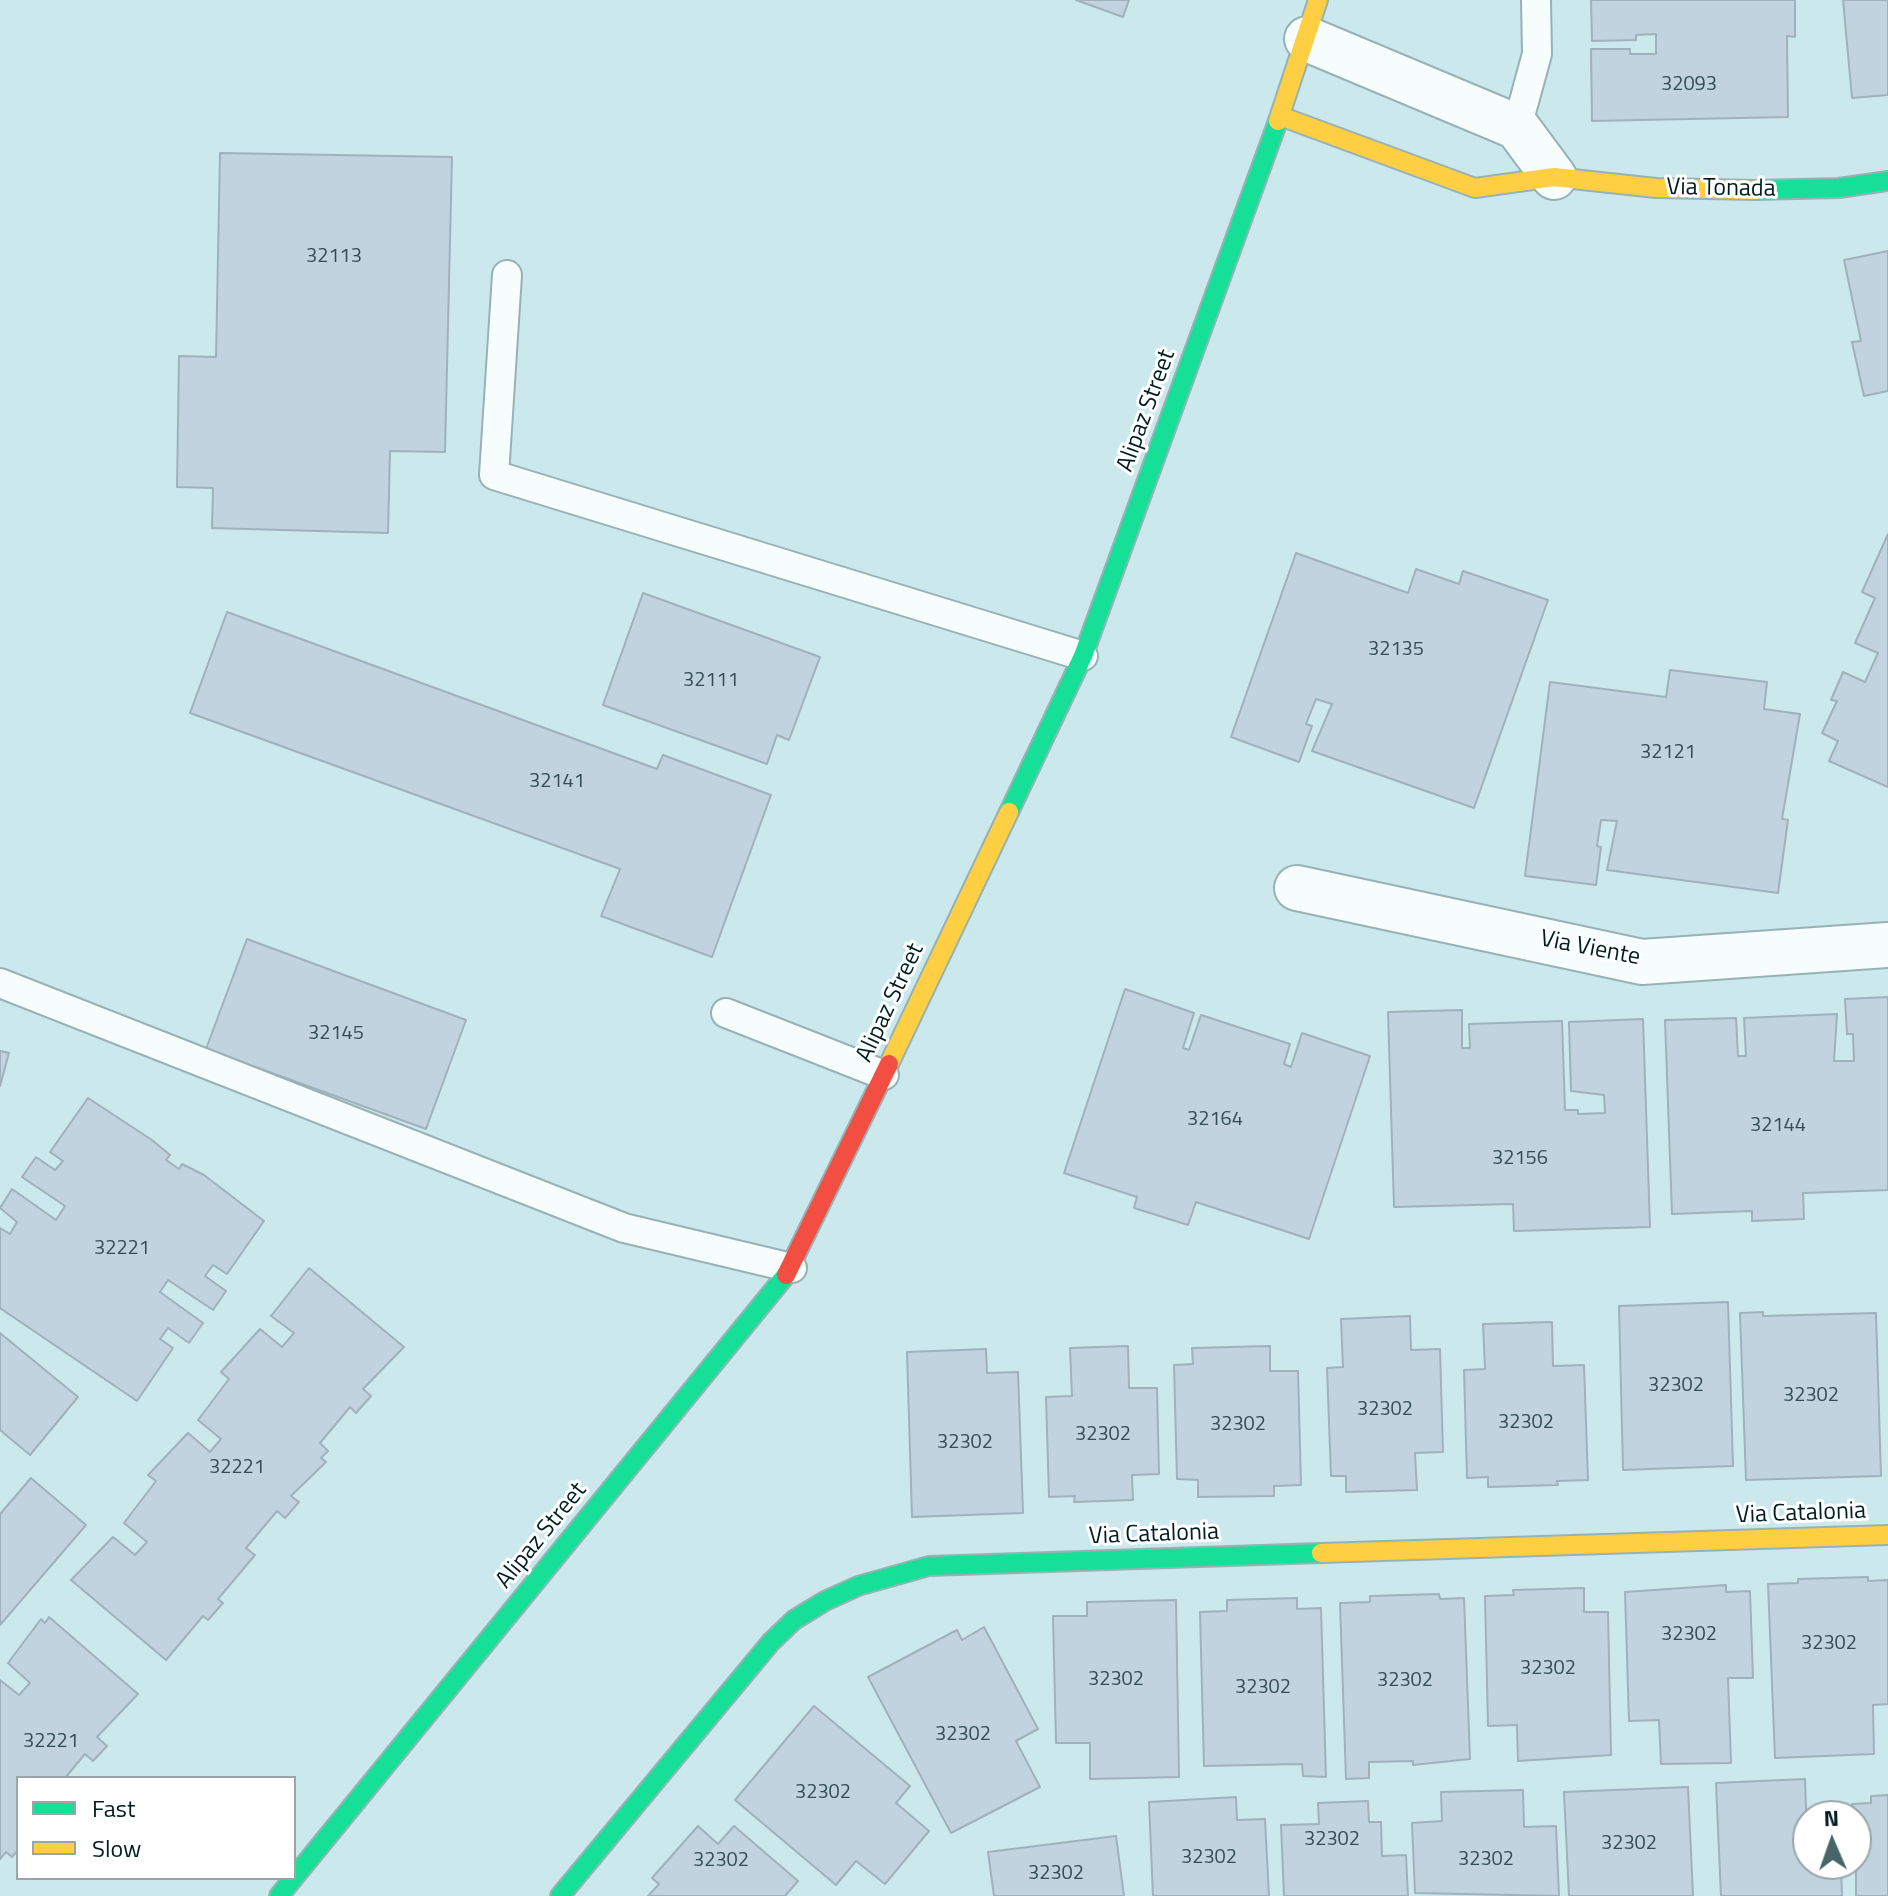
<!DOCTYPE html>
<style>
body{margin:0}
#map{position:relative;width:1888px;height:1896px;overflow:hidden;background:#cbe9ed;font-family:"Titillium Web",sans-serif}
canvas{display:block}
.legend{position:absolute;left:16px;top:1776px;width:280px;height:104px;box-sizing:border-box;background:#fff;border:2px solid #99a5a7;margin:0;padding:10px 14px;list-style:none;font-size:24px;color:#011e22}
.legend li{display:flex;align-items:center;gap:16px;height:40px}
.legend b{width:40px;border:2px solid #99a5a7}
.north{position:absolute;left:1792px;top:1800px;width:80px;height:80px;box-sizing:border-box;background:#fff;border:2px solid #99a5a7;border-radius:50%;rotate:358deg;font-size:22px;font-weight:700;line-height:32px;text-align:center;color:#011e22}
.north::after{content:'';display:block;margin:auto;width:28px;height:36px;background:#486569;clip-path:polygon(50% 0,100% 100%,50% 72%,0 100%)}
</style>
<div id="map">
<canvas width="1888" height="1896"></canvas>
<ul class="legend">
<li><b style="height:10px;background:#16e098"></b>Fast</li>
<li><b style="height:10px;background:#ffcf43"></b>Slow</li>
</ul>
<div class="north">N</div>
</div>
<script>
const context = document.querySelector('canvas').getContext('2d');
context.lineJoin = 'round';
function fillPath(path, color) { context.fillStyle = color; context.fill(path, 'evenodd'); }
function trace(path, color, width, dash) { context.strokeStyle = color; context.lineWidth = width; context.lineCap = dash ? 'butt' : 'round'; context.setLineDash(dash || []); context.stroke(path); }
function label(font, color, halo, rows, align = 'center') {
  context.font = font + ' "Titillium Web",sans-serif'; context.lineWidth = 6; context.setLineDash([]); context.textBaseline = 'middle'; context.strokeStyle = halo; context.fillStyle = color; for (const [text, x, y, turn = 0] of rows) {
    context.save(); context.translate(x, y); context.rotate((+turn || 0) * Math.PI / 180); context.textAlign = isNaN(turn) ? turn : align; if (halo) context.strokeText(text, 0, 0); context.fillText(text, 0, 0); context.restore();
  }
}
const building = new Path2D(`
 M 1076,0 L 1129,0 L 1123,17 Z
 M 1591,0 L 1795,0 L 1795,37 L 1787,36 L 1788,117 L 1592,121 L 1591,49 L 1630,49 L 1630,54 L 1656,54 L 1656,34 L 1636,35 L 1636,40 L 1592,41 Z
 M 1843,0 L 1888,0 L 1888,95 L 1852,98 Z
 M 220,153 L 452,157 L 445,452 L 390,451 L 388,533 L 212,528 L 213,488 L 177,487 L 179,356 L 216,357 Z
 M 1888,251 L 1888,391 L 1864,396 L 1852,342 L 1861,341 L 1844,260 Z
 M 1888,534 L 1888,787 L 1829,761 L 1838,741 L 1822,733 L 1837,701 L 1831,700 L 1843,672 L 1865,682 L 1878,653 L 1855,643 L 1875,598 L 1862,592 Z
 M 1296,553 L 1408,593 L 1416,569 L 1459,584 L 1463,571 L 1548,600 L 1474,808 L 1312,751 L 1332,704 L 1316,699 L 1306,724 L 1312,726 L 1299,762 L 1231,737 Z
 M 643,593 L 820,657 L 789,740 L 777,735 L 767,764 L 603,705 Z
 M 227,612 L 657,769 L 663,755 L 771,795 L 712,957 L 601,916 L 620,869 L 190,713 Z
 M 1670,670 L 1767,682 L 1764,709 L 1800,714 L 1782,819 L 1788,820 L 1778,893 L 1607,870 L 1617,821 L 1601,820 L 1597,846 L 1601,847 L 1596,885 L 1525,876 L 1550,682 L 1666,697 Z
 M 247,939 L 466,1020 L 426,1129 L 206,1049 Z
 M 1125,989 L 1194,1013 L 1183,1048 L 1189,1050 L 1201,1015 L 1290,1044 L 1284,1064 L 1291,1067 L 1302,1033 L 1370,1056 L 1309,1239 L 1196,1202 L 1188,1225 L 1134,1208 L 1137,1197 L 1064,1173 Z
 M 1888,997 L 1888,1190 L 1803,1193 L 1804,1219 L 1752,1221 L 1752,1211 L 1672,1214 L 1665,1020 L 1736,1018 L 1738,1056 L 1746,1056 L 1744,1018 L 1837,1014 L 1834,1061 L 1854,1061 L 1853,1034 L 1847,1034 L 1845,999 Z
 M 1462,1010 L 1462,1048 L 1470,1048 L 1469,1024 L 1562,1021 L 1565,1110 L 1578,1110 L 1578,1114 L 1605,1113 L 1604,1095 L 1571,1091 L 1569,1022 L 1643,1019 L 1650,1227 L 1514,1231 L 1513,1204 L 1394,1207 L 1388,1012 Z
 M 0,1051 L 9,1053 L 0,1086 Z
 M 88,1098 L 152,1140 L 170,1155 L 166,1160 L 179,1169 L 182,1164 L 204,1175 L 264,1221 L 227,1274 L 213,1265 L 205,1276 L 226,1291 L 213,1310 L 168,1280 L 160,1292 L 203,1323 L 189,1343 L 168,1328 L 160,1339 L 173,1348 L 137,1401 L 0,1308 L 0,1228 L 10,1234 L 17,1222 L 0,1208 L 12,1189 L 56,1220 L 65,1206 L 22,1177 L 36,1157 L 55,1170 L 63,1161 L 50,1152 Z
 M 309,1268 L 404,1347 L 363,1389 L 371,1396 L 356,1413 L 350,1407 L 320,1443 L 328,1451 L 321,1458 L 326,1462 L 291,1496 L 299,1502 L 285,1518 L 277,1511 L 246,1548 L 255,1555 L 218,1599 L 223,1603 L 208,1620 L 203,1616 L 166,1660 L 71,1580 L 113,1537 L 135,1555 L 147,1542 L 124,1523 L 156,1481 L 148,1475 L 188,1433 L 210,1452 L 221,1439 L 198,1420 L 229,1379 L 221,1372 L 260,1329 L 282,1347 L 294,1333 L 271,1316 Z
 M 1728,1302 L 1733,1466 L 1623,1470 L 1619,1306 Z
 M 1763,1312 L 1763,1316 L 1876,1313 L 1881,1476 L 1746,1480 L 1740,1313 Z
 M 1410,1316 L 1411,1350 L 1440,1349 L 1443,1452 L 1415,1453 L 1417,1490 L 1346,1492 L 1346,1476 L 1331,1476 L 1327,1368 L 1343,1367 L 1341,1319 Z
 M 1552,1322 L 1553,1366 L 1584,1365 L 1588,1480 L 1557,1481 L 1558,1485 L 1488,1487 L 1488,1477 L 1467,1478 L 1464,1370 L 1485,1369 L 1483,1324 Z
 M 0,1333 L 78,1397 L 30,1455 L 0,1430 Z
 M 1128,1346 L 1129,1388 L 1157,1388 L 1159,1474 L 1132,1475 L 1133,1500 L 1074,1502 L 1075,1496 L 1049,1497 L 1046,1397 L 1072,1396 L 1070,1348 Z
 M 1270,1346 L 1270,1371 L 1298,1371 L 1301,1485 L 1274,1486 L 1274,1496 L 1198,1497 L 1198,1480 L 1177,1479 L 1174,1365 L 1193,1364 L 1192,1348 Z
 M 986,1349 L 987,1373 L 1018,1372 L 1023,1513 L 912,1517 L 907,1352 Z
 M 31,1478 L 86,1525 L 0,1625 L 0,1514 Z
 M 1868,1577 L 1868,1581 L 1888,1580 L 1888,1704 L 1873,1705 L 1874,1754 L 1775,1758 L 1768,1584 L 1798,1583 L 1798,1579 Z
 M 1726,1585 L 1726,1592 L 1750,1591 L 1753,1678 L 1728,1678 L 1731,1763 L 1661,1764 L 1659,1720 L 1629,1721 L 1625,1592 Z
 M 1584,1588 L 1584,1612 L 1608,1612 L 1611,1755 L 1518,1761 L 1517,1725 L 1488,1726 L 1485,1596 L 1514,1595 L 1513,1590 Z
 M 1439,1594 L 1440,1599 L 1464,1598 L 1470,1759 L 1413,1765 L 1413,1761 L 1369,1762 L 1369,1778 L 1346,1779 L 1340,1603 L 1370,1602 L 1370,1596 Z
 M 1297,1598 L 1297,1609 L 1321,1608 L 1326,1777 L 1303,1776 L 1302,1764 L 1204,1766 L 1200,1612 L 1227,1611 L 1227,1600 Z
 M 1176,1600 L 1179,1777 L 1090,1779 L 1090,1743 L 1056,1743 L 1053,1616 L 1087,1616 L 1087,1602 Z
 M 49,1617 L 138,1694 L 97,1737 L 107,1746 L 93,1761 L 85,1754 L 65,1778 L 18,1778 L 18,1850 L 12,1857 L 6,1852 L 0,1859 L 0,1680 L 19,1695 L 30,1683 L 8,1663 L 41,1619 L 45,1623 Z
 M 984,1627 L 1038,1729 L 1016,1741 L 1040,1787 L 951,1833 L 868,1677 L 957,1630 L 962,1640 Z
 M 814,1706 L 910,1786 L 896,1803 L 929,1831 L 885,1884 L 856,1861 L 836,1885 L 735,1800 Z
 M 1805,1779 L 1808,1864 L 1841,1864 L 1842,1896 L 1721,1896 L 1716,1783 Z
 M 1688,1787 L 1693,1896 L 1569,1896 L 1564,1792 Z
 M 1523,1790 L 1524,1827 L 1556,1826 L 1559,1896 L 1415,1893 L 1412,1823 L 1442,1821 L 1441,1792 Z
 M 1888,1795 L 1888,1896 L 1856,1896 L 1856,1816 L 1852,1816 L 1852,1804 L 1871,1803 L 1871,1796 Z
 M 1236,1797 L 1237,1820 L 1265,1819 L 1269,1896 L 1153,1896 L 1149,1802 Z
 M 1368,1801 L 1369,1822 L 1381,1822 L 1382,1856 L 1406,1855 L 1408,1896 L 1284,1896 L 1281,1825 L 1319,1824 L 1318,1803 Z
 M 698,1826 L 718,1844 L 734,1826 L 798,1881 L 785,1896 L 648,1896 L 659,1884 L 652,1878 Z
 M 1116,1836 L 1124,1896 L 994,1896 L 988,1852 Z`);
const lane = new Path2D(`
 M 1517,127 L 1537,54 L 1536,0
 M 507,275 L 494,475 L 1083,656
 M 0,983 L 624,1228 L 792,1268
 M 726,1013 L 884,1075`);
const street = new Path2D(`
 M 1307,39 L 1517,127 L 1554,177
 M 1297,888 L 1642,962 L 1888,945`);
const fast = new Path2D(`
 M 1755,190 L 1839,188 L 1888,181
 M 1009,812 L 1083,656 L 1278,121
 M 279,1896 L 786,1275
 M 560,1896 L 771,1642 L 794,1620 L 825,1601 L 858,1586 L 929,1566 L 1321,1553`);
const slow = new Path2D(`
 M 1280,116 L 1475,188 L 1554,177 L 1656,188 L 1755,190
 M 1278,121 L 1318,0
 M 889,1064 L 1009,812
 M 1321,1553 L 1888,1535`);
const jam = new Path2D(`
 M 786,1275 L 889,1064`);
const numberNames = [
 ["32093",1689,85],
 ["32113",334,257],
 ["32135",1396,650],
 ["32111",711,681],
 ["32121",1668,753],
 ["32141",557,782],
 ["32145",336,1034],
 ["32164",1215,1120],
 ["32144",1778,1126],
 ["32156",1520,1159],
 ["32221",122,1249],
 ["32302",1676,1386],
 ["32302",1811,1396],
 ["32302",1385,1410],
 ["32302",1526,1423],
 ["32302",1238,1425],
 ["32302",1103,1435],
 ["32302",965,1443],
 ["32221",237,1468],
 ["32302",1689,1635],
 ["32302",1829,1644],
 ["32302",1548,1669],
 ["32302",1116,1680],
 ["32302",1405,1681],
 ["32302",1263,1688],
 ["32302",963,1735],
 ["32221",51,1742],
 ["32302",823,1793],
 ["32302",1332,1840],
 ["32302",1629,1844],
 ["32302",1209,1858],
 ["32302",1486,1860],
 ["32302",721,1861],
 ["32302",1056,1874]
];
const streetNames = [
 ["Via Tonada",1721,189,1],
 ["Alipaz Street",1147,411,-70],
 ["Via Viente",1590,949,11],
 ["Alipaz Street",891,1003,-65],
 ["Via Catalonia",1801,1514,-2],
 ["Via Catalonia",1154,1535,-2],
 ["Alipaz Street",542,1536,-51]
];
fillPath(building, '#c1d3de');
trace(building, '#a0b1bc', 2);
trace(lane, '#97b2b5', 32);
trace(street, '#97b2b5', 48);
trace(fast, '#97b2b5', 22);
trace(slow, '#97b2b5', 22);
trace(jam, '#97b2b5', 22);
trace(lane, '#f7fcfc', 28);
trace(street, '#f7fcfc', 44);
trace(fast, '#16e098', 18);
trace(slow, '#ffcf43', 18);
trace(jam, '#f24e42', 18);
label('20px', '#334d53', null, numberNames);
label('24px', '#011e22', '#fff', streetNames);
</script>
